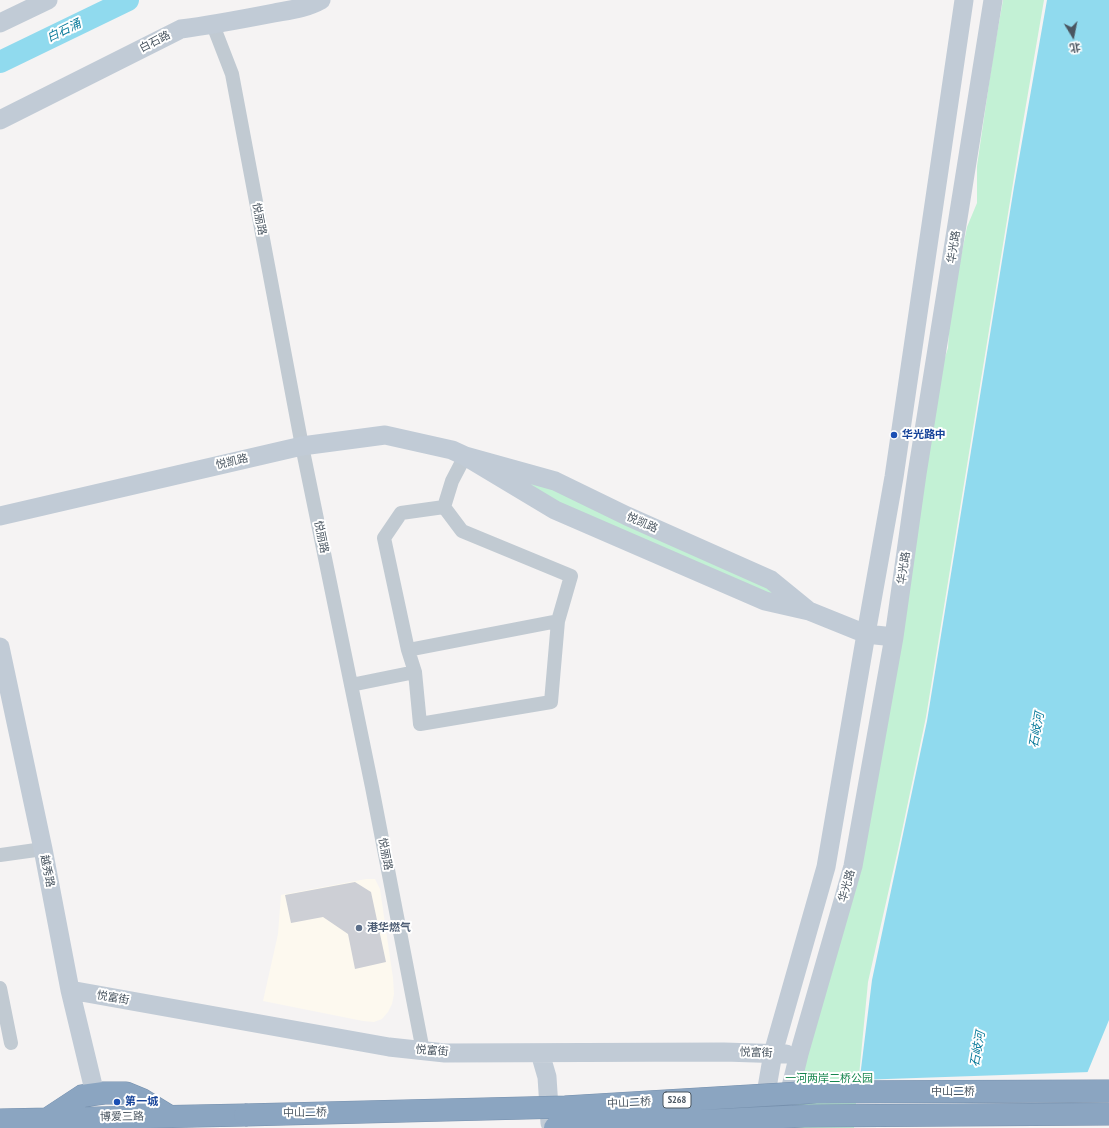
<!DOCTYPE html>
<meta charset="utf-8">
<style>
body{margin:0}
#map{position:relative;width:1109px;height:1128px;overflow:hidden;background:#f5f3f3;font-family:"PT Sans Narrow","Noto Sans SC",sans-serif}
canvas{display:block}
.north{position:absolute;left:1053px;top:16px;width:40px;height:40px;-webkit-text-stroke:3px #fff;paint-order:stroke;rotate:170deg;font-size:11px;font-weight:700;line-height:16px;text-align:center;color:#4a5661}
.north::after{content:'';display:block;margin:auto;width:14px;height:18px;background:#4a5661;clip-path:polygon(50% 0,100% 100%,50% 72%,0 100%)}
</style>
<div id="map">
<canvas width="1109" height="1128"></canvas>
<div class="north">北</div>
</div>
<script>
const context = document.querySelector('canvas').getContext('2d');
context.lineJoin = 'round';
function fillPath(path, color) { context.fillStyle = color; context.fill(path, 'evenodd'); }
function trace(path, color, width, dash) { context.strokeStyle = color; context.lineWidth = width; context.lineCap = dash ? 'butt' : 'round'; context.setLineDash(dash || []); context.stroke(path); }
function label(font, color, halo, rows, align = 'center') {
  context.font = font + ' "PT Sans Narrow","Noto Sans SC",sans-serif'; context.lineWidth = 4; context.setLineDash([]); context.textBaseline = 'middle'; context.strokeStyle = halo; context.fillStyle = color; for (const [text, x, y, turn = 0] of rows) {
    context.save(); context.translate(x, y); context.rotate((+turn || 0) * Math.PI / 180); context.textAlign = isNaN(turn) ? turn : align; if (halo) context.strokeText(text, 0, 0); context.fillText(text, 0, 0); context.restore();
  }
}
const commercial = new Path2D(`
 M 366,879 L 375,879 L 380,889 L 393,978 L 394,994 L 392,1004 L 388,1012 L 382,1019 L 374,1022 L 363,1021 L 263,1001 L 278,934 L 281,895 Z`);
const green = new Path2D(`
 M 1003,0 L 1044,0 L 1021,134 L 926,717 L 899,845 L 868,982 L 854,1128 L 786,1128 L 849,895 L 932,396 L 948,348 L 950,311 L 967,227 L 977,203 L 977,166 L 993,56 Z
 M 515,477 L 558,487 L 773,586 L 787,603 L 551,502 Z`);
const water = new Path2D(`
 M 1047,0 L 1109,0 L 1109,1020 L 1081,1088 L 856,1128 L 861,1069 L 872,980 L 927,721 L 1014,187 Z`);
const pier = new Path2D(`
 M 1090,1072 L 1083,1089 L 1078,1128 L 854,1128 L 858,1080 Z`);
const river = new Path2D(`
 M 0,62 L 128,0`);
const building = new Path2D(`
 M 355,882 L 371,892 L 386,962 L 355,969 L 348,934 L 323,917 L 291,923 L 285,895 Z`);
const street = new Path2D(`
 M 213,25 L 232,74 L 302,446 L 372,787 L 423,1051
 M 444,507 L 462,531 L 571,576 L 558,621 L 551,702 L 420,724 L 415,672 L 408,650 L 384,538 L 401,513 Z
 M 444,507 L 452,481 L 465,456
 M 408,650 L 558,621
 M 351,685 L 415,672
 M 0,855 L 43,849
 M 0,988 L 11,1043`);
const secondary = new Path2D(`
 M 0,23 L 48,0
 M 0,120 L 181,29 C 212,25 243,19 274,13 C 290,10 307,8 321,0
 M 0,516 L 302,446 L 385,435 L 452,450 L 465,456 L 555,510 L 765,601 L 809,611 L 771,580 L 627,516 L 555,481 L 465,456
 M 809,611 L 866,634 L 894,637
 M 0,647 L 43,849 L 70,990 L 95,1094
 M 70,990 L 389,1047 L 445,1053 L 724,1052 L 786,1054
 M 540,1053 L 547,1077 L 550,1123
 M 786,1107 L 799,1054 L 853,866 L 894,637 L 917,474 L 993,0
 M 760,1128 L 773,1053 L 826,867 L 866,634 L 894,477 L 964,0`);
const highway = new Path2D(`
 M 47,1119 L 82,1096 L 104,1093 L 126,1093 L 143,1100 L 169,1116
 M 0,1120 L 245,1115`);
const highwayBridge = new Path2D(`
 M 245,1115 L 565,1107 L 816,1092 L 1109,1091
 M 555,1128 L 804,1116 L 1109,1114`);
const markers = [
 [894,435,4,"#1a4fb4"],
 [359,928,4,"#5c6f8a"],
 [117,1102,4,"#1a4fb4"]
];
const shields = [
 [677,1100,28]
];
const shieldNames = [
 ["S268",677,1100]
];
const streetNames = [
 ["白石路",155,42,-27],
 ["悦丽路",259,219,79],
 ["华光路",954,247,-81],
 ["悦凯路",232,462,-13],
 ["悦凯路",642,523,24],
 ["悦丽路",321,537,78],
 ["华光路",904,568,-82],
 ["悦丽路",385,854,79],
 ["越秀路",47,871,79],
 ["华光路",847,886,-74],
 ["悦富街",113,998,10],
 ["悦富街",432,1051,5],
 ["悦富街",756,1053,2],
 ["中山二桥",953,1092],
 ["中山二桥",629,1103,-3],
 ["中山二桥",305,1113,-1],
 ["博爱三路",122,1117,-1]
];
const transitNames = [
 ["华光路中",902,435],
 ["第一城",125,1102]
];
const serviceNames = [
 ["港华燃气",367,928]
];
const parkNames = [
 ["一河两岸二桥公园",829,1079]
];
const waterNames = [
 ["白石涌",64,31,-26],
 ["石岐河",1037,730,-80],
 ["石岐河",978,1049,-80]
];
fillPath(commercial, '#fdf9ef');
fillPath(green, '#c3f1d5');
fillPath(water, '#90daee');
fillPath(pier, '#f5f3f3');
trace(river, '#90daee', 22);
fillPath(building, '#cdcfd5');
trace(highway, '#7690ad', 23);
trace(street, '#c1cad2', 14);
trace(secondary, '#c1cbd6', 19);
trace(highway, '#8ba5c1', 22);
trace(highwayBridge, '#7690ad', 23, []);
trace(highwayBridge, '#8ba5c1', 22);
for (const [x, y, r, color] of markers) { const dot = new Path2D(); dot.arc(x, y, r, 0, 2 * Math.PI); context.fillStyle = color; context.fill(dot); trace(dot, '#fff', 1.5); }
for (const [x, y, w] of shields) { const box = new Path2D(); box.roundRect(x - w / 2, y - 8, w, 16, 3); context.fillStyle = '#fff'; context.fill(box); trace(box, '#4a5661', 1); }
label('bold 10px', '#4a5661', null, shieldNames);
label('11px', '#4a5661', '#fff', streetNames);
label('bold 11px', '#164399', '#fff', transitNames, 'left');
label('bold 11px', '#4e5e75', '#fff', serviceNames, 'left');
label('11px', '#17864f', '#fff', parkNames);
label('italic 12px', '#0c7c9b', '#fff', waterNames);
</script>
